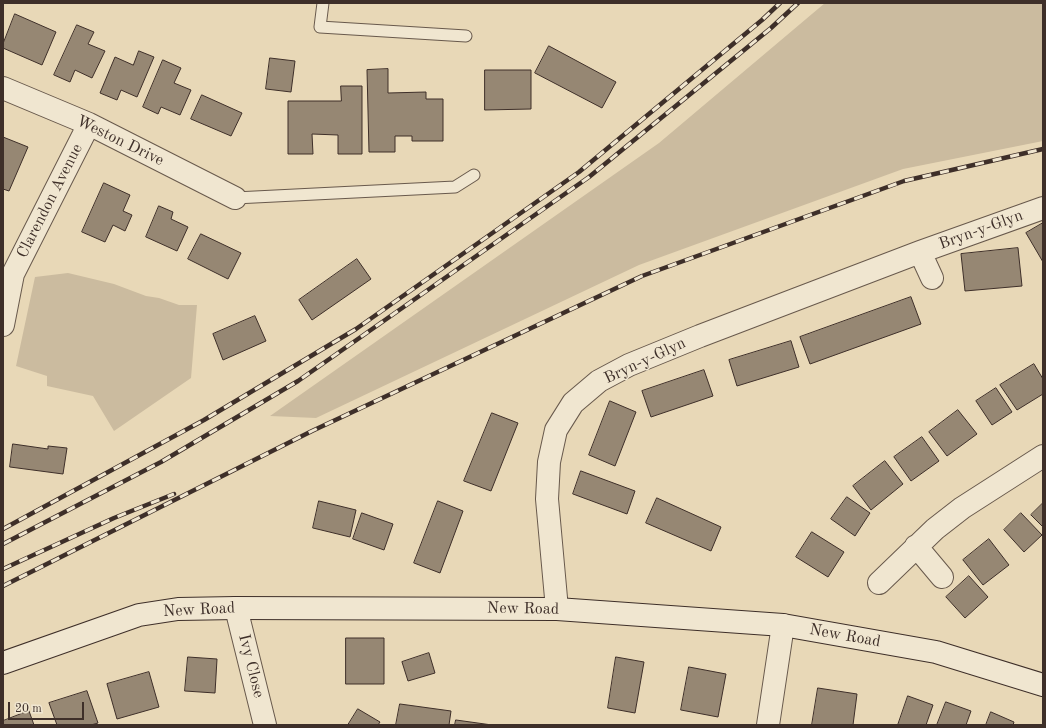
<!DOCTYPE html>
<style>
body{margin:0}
#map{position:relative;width:1046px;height:728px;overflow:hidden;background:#e8d8b7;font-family:"Old Standard TT",serif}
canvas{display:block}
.frame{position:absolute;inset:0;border:4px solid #3e2f29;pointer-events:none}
.scale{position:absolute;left:8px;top:702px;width:76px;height:18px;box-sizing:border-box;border:2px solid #3e2f29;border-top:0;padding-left:5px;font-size:12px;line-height:14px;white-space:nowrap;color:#3e2f29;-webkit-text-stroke:3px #f0e6d0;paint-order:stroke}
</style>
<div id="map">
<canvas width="1046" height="728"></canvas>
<div class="frame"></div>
<div class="scale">20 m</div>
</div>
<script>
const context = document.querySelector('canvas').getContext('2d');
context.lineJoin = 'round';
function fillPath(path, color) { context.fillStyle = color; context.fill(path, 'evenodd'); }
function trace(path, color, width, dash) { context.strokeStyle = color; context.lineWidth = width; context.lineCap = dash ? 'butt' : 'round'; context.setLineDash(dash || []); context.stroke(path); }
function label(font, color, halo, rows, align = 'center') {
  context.font = font + ' "Old Standard TT",serif'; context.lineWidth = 3; context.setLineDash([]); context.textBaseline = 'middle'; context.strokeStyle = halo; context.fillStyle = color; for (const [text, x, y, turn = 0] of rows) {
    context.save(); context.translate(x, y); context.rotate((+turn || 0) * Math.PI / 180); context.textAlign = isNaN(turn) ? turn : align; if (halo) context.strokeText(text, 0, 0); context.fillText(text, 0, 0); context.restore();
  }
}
const green = new Path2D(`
 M 825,3 L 1043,3 L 1043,141 L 903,169 L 639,265 L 316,418 L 270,416 L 659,143 Z
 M 68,273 L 114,284 L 146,296 L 159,298 L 179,305 L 197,305 L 191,378 L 114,431 L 93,396 L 47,386 L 47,376 L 16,366 L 35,277 Z`);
const building = new Path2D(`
 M 15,14 L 56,32 L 42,65 L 3,48 L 3,44 Z
 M 77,25 L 94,32 L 88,44 L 105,51 L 92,78 L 75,70 L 70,82 L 54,75 Z
 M 549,46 L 616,82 L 602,108 L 535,73 Z
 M 139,51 L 154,57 L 137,97 L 121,90 L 117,100 L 100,93 L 115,57 L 133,65 Z
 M 270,58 L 295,61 L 291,92 L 266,89 Z
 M 163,60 L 181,68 L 174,83 L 191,90 L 180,115 L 161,107 L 158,114 L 143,107 Z
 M 388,69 L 388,93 L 426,92 L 426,99 L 443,99 L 443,141 L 412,141 L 412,136 L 395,136 L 395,152 L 369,152 L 367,70 Z
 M 485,70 L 531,70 L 531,109 L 485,110 Z
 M 341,86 L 362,86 L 362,154 L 338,154 L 338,135 L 312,134 L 313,154 L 288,154 L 288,101 L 341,101 Z
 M 202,95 L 242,113 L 231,136 L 191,119 Z
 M 3,137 L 28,147 L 9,191 L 3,189 Z
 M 104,183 L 130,195 L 123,211 L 132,215 L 125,231 L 113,225 L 105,242 L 82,232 Z
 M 159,206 L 173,212 L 171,219 L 188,227 L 177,251 L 146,237 Z
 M 1043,223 L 1043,262 L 1026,233 Z
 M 201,234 L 241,253 L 228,279 L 188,259 Z
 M 1018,248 L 1022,286 L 965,291 L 961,254 Z
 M 357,259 L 371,279 L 312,320 L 299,300 Z
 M 911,297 L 921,324 L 810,364 L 800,337 Z
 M 255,316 L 266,341 L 223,360 L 213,334 Z
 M 791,341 L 799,367 L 737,386 L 729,360 Z
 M 1034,364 L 1043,379 L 1043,394 L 1017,410 L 1000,385 Z
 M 704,370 L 713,396 L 651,417 L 642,391 Z
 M 996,388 L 1012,412 L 992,425 L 976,401 Z
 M 610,401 L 636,412 L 615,466 L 589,455 Z
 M 958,410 L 977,434 L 947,456 L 929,432 Z
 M 492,413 L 518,423 L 491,491 L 464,481 Z
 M 922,437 L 939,461 L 911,481 L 894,457 Z
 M 13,444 L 48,449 L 48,446 L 67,448 L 63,474 L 10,467 Z
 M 885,461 L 903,484 L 871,510 L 853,486 Z
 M 581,471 L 635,491 L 627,514 L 573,494 Z
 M 847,497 L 870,513 L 855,536 L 831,519 Z
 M 657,498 L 721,527 L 711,551 L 646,523 Z
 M 319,501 L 356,510 L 350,537 L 313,528 Z
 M 438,501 L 463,511 L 440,573 L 414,563 Z
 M 1043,503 L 1043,527 L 1031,515 Z
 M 362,513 L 393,524 L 384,550 L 353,539 Z
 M 1021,513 L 1042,535 L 1024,552 L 1004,530 Z
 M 812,532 L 844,552 L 828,577 L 796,557 Z
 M 989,539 L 1009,565 L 983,585 L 963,560 Z
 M 969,576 L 988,597 L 965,618 L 946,597 Z
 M 346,638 L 384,638 L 384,684 L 346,684 Z
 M 429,653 L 435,673 L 408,681 L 402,662 Z
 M 188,657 L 217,659 L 215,693 L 185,691 Z
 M 616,657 L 644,662 L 635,713 L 608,708 Z
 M 689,667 L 726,674 L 718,717 L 681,710 Z
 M 149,672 L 159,707 L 117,719 L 107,684 Z
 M 818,688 L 857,694 L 853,725 L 812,725 Z
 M 87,691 L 98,723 L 91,725 L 57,725 L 49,703 Z
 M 908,696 L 933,705 L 926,725 L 898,725 Z
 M 946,702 L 971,711 L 966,725 L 937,725 Z
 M 400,704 L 451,711 L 449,725 L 396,725 Z
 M 358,709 L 380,722 L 378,725 L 348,725 Z
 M 29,711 L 34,725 L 3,725 L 3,721 Z
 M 991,712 L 1014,722 L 1013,725 L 986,725 Z
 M 456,720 L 492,725 L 455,725 Z`);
const service = new Path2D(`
 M 323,3 L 320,27 L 466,36
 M 235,198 L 455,187 L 474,175`);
const minor = new Path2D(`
 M 3,88 L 89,124 L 235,198
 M 920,252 L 932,278
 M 3,325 L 13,274 L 89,124
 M 916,546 L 942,577
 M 879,583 L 935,529 L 962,508 L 1043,456
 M 236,608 L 265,725
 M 557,609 L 547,499 L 549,462 L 556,430 L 573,403 L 599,381 L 629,365 L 700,336 L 920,252 L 1043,208
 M 768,725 L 783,625`);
const secondary = new Path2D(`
 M 3,663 L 139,615 L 178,609 L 236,608 L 557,609 L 783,625 L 936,652 L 1043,685`);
const rail = new Path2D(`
 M 3,529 L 204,420 L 356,329 L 579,172 L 762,20 L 780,3
 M 3,544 L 161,462 L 298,381 L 589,177 L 771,28 L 798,3
 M 3,569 L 114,518 L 174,494
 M 3,586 L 312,431 L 642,276 L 904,181 L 1043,149`);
const streetNames = [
 ["Weston Drive",120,141,26],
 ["Clarendon Avenue",50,201,-63],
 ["Bryn-y-Glyn",981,230,-20],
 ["Bryn-y-Glyn",645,361,-25],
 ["New Road",523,609,1],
 ["New Road",199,610,-3],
 ["New Road",845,636,10],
 ["Ivy Close",251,666,76]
];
fillPath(green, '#cbbb9f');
fillPath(building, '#968773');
trace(building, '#3e2f29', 1);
trace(service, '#68594c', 13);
trace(minor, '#68594c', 24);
trace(secondary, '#3e2f29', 24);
trace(service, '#f0e6d0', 11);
trace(minor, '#f0e6d0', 22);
trace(secondary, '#f0e6d0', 22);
trace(rail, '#3e2f29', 4.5);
trace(rail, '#f0e6d0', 3, [9]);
label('16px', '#3e2f29', '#f0e6d0', streetNames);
</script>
